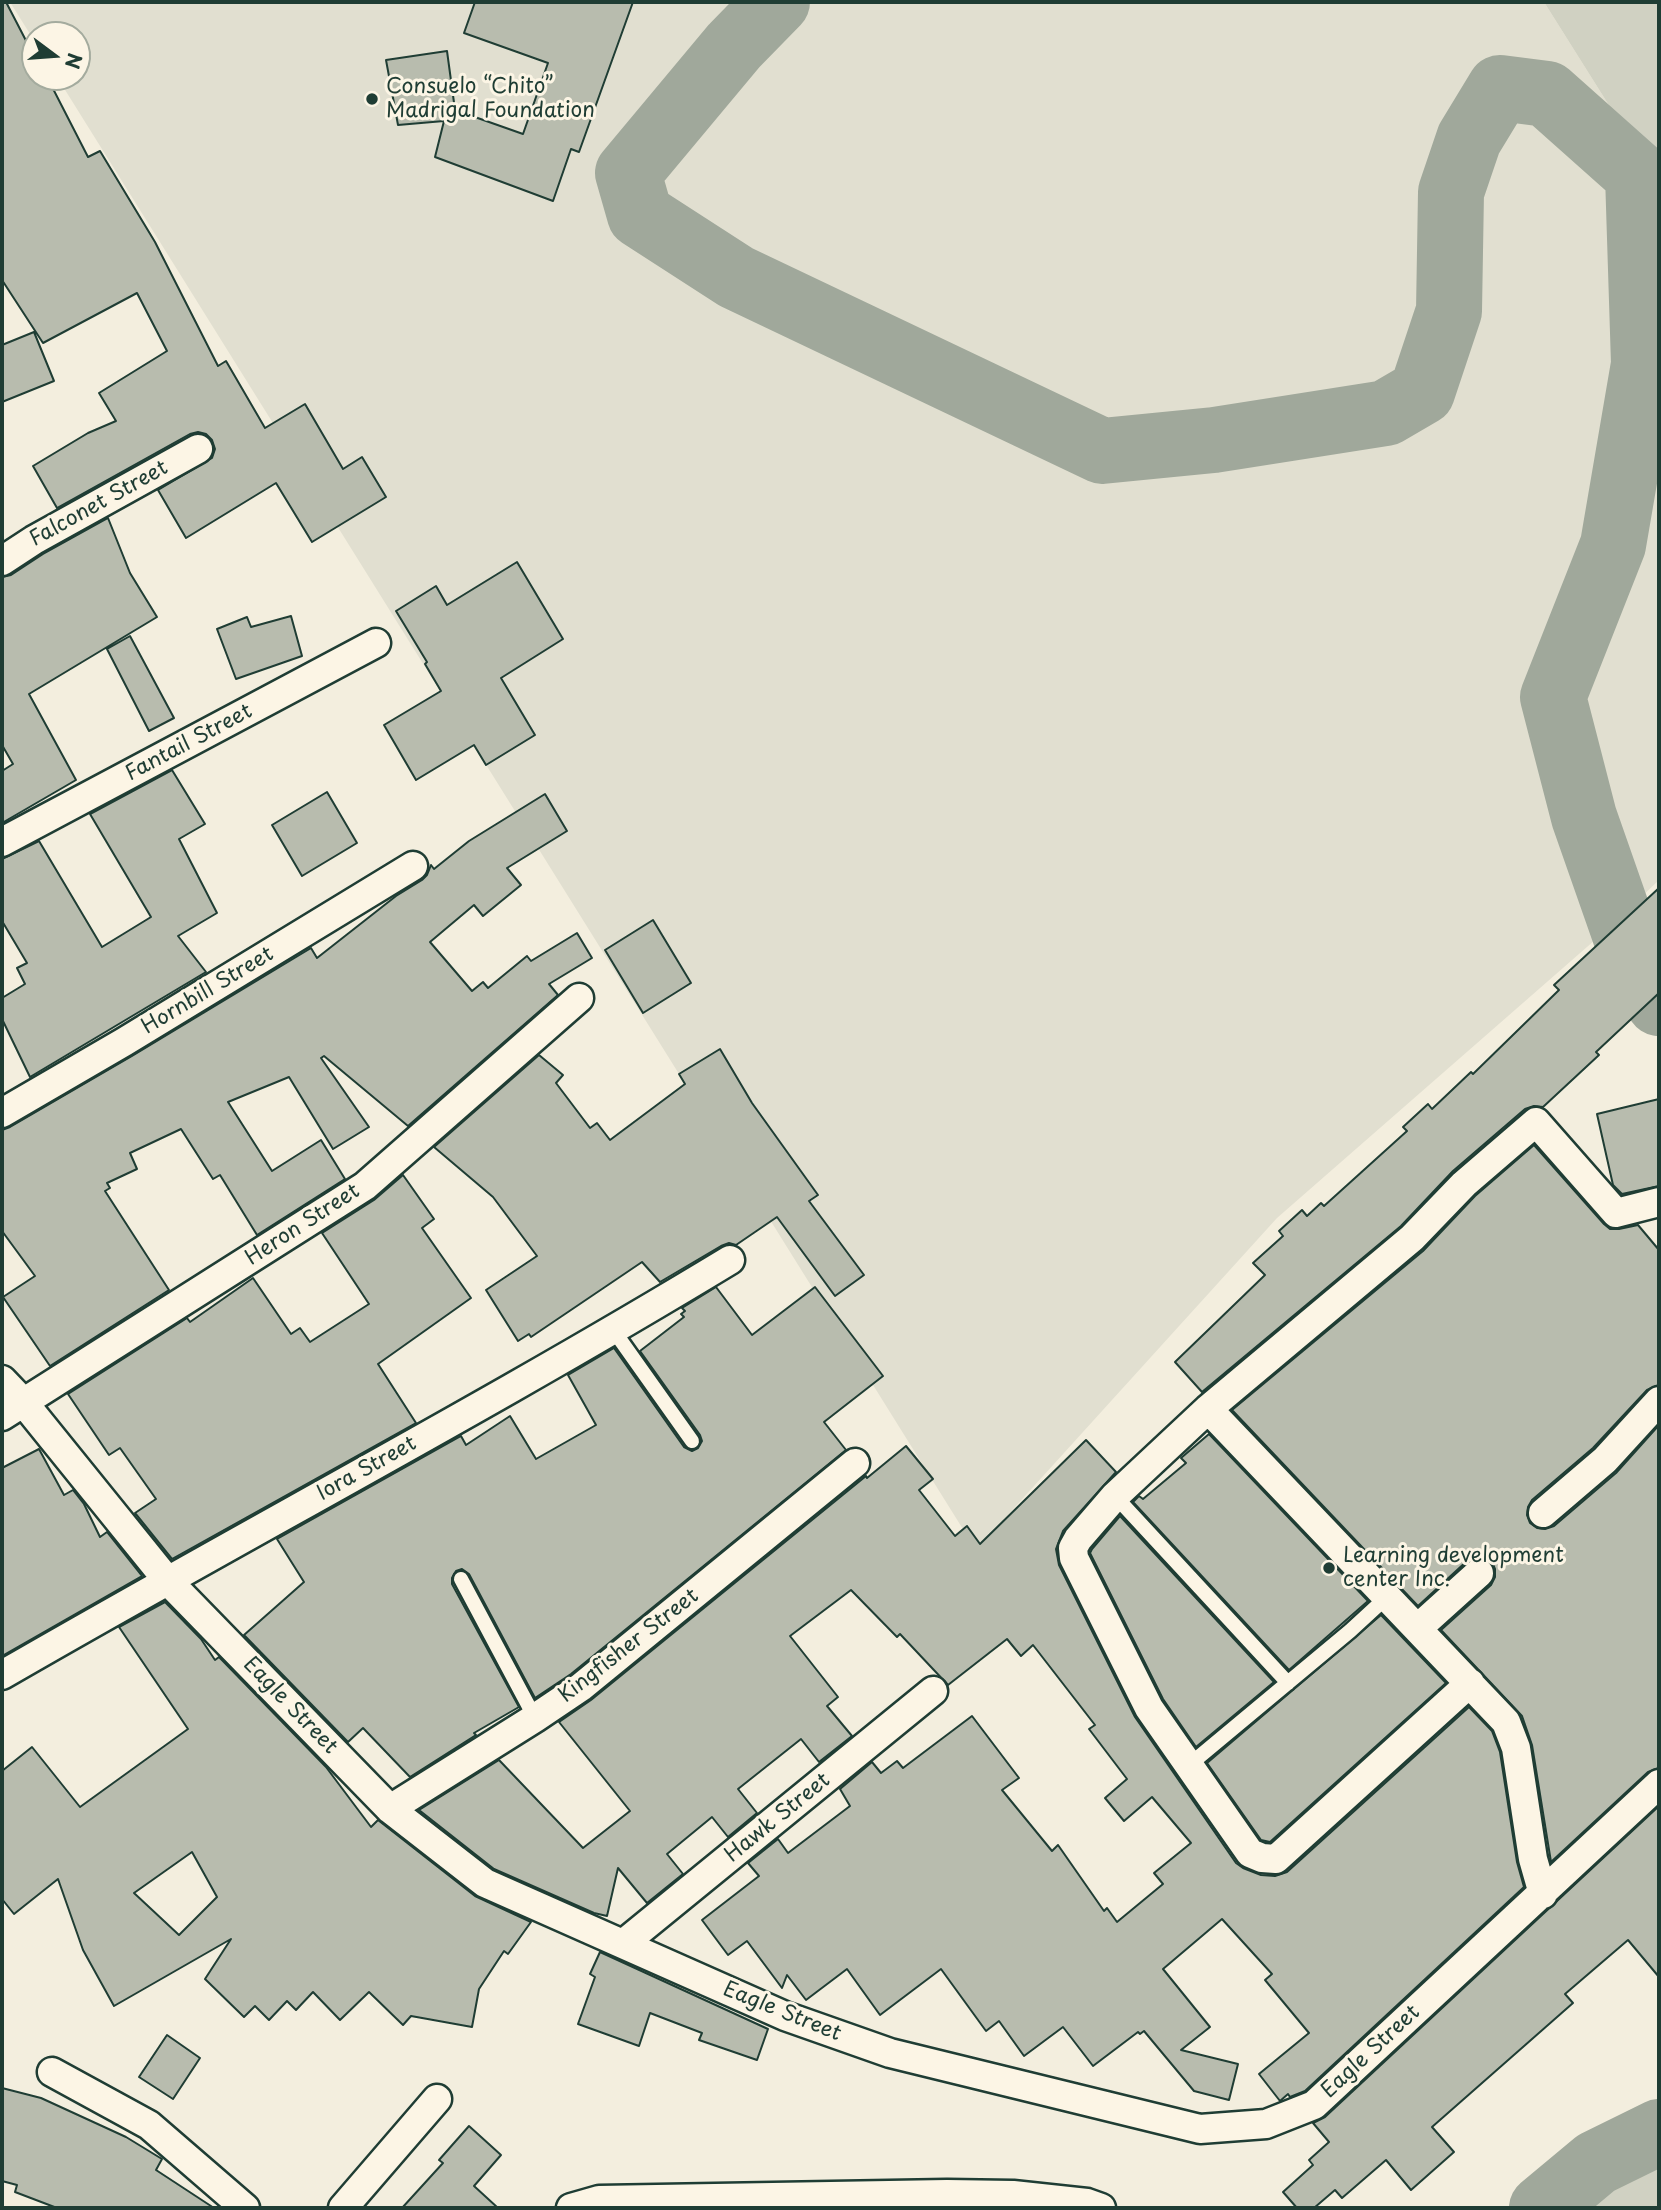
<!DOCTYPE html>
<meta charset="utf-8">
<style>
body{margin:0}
#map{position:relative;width:1661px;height:2210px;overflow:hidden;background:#f3eede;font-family:"Playpen Sans",sans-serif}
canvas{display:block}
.frame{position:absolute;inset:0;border:4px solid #1f3d34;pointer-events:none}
.north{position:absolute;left:21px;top:21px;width:70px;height:70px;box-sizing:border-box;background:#fcf5e5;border:2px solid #a4ab9e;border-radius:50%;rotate:106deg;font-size:19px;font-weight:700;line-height:28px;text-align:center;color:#1f3d34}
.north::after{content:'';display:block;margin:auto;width:24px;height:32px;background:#1f3d34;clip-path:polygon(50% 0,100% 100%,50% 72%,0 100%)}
</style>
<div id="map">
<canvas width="1661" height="2210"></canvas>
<div class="frame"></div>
<div class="north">N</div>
</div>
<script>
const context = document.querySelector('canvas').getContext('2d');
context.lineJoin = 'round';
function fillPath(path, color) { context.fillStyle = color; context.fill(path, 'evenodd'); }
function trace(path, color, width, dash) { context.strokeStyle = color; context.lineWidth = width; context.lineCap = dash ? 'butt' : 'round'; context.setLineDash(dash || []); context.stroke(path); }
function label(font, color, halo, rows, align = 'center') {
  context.font = font + ' "Playpen Sans",sans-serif'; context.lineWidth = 6; context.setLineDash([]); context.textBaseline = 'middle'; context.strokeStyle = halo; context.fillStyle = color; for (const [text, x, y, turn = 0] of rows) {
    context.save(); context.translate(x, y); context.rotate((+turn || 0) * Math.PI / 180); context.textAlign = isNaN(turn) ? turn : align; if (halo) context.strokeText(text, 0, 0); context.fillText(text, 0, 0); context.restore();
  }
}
const built = new Path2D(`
 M 10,2 L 1544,2 L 1659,185 L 1659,880 L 1611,926 L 1277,1218 L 976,1550 L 57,77 L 77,77 L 77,35 L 35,35 L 35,42 Z`);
const green = new Path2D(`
 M 1544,2 L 1659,2 L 1659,185 Z
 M 1659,2143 L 1659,2208 L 1555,2208 L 1585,2172 Z`);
const river = new Path2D(`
 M 777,2 L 734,46 L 628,173 L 640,215 L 736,277 L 1102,451 L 1214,440 L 1386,413 L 1422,392 L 1449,311 L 1451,192 L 1469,139 L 1500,88 L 1547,94 L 1638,175 L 1644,364 L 1613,545 L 1553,697 L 1584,817 L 1639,974 L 1659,1003
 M 1542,2208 L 1596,2163 L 1659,2132`);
const building = new Path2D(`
 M 2,2 L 6,2 L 35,58 L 35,77 L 47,77 L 88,157 L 100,151 L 155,242 L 218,366 L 226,361 L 265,428 L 305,404 L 343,469 L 362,457 L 386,497 L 312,542 L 276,483 L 186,538 L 158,490 L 212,458 L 215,449 L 212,440 L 206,434 L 198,432 L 190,434 L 57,508 L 33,466 L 88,433 L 116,421 L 99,393 L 167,351 L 137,293 L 43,343 L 2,280 Z
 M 475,2 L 633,2 L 579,152 L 571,149 L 553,201 L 435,157 L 444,121 L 398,125 L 386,60 L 447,51 L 455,110 L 523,134 L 548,63 L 464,33 Z
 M 34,332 L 54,381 L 2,402 L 2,345 Z
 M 108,518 L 130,573 L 157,617 L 29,694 L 76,780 L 2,823 L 2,771 L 13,764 L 2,745 L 2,577 L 11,575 L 43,554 Z
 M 517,562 L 563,639 L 501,678 L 535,735 L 486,765 L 474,745 L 416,780 L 384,725 L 441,691 L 425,664 L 427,662 L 396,611 L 436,586 L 447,605 Z
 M 291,616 L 302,656 L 236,679 L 217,629 L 247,617 L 251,627 Z
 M 130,636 L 174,718 L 149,731 L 107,649 Z
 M 172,770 L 205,824 L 179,839 L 217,913 L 178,936 L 206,972 L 30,1077 L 2,1019 L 2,998 L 25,984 L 17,968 L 27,963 L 2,921 L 2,859 L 39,841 L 102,947 L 151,917 L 90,814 Z
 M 327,792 L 357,843 L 302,876 L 272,825 Z
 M 545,794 L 567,831 L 507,868 L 521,885 L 483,916 L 474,905 L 430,942 L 472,991 L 483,982 L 488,988 L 527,956 L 531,961 L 577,933 L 592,958 L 549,984 L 558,995 L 408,1126 L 324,1056 L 321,1058 L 369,1127 L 333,1149 L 289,1077 L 228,1102 L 272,1171 L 321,1140 L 345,1179 L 257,1235 L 220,1175 L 213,1179 L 181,1129 L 130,1153 L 137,1169 L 107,1183 L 110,1188 L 105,1191 L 169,1290 L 50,1366 L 3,1297 L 35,1276 L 2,1231 L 2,1130 L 10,1127 L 132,1056 L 311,948 L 317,958 L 396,896 L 422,880 L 427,875 L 431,865 L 434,869 L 469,841 Z
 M 1659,888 L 1659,993 L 1596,1052 L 1599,1055 L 1543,1107 L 1534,1106 L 1525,1109 L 1453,1171 L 1401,1226 L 1202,1392 L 1175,1362 L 1265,1275 L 1253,1263 L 1283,1236 L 1279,1231 L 1302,1210 L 1307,1216 L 1321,1203 L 1324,1206 L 1407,1131 L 1403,1127 L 1428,1104 L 1432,1109 L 1471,1072 L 1473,1074 L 1559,990 L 1554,985 Z
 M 653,920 L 691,983 L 643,1013 L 605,950 Z
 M 720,1049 L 752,1103 L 818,1195 L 809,1201 L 864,1275 L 835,1296 L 777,1217 L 736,1245 L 729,1243 L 721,1246 L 660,1282 L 642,1262 L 531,1337 L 529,1334 L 518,1341 L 486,1290 L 537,1256 L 493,1197 L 434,1147 L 539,1055 L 563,1075 L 556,1083 L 590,1128 L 597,1123 L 610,1140 L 685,1084 L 679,1074 Z
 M 1659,1099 L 1659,1186 L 1622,1194 L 1613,1185 L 1597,1114 Z
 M 1534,1145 L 1604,1224 L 1610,1229 L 1619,1229 L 1638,1225 L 1659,1250 L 1659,1385 L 1647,1390 L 1593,1448 L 1532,1500 L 1528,1507 L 1527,1515 L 1530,1523 L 1537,1528 L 1545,1529 L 1554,1526 L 1616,1473 L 1659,1425 L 1659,1768 L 1648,1772 L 1551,1862 L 1532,1745 L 1522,1716 L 1441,1630 L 1491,1585 L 1495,1577 L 1495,1569 L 1492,1562 L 1483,1557 L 1475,1557 L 1468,1560 L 1418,1606 L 1232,1410 L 1423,1251 L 1475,1196 Z
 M 403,1175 L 434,1219 L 422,1228 L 471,1298 L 378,1364 L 416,1423 L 172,1559 L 135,1513 L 156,1499 L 120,1448 L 109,1455 L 68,1394 L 187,1318 L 190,1322 L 253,1278 L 291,1334 L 300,1328 L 310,1342 L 369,1304 L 322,1233 L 374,1200 Z
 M 716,1287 L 752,1335 L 815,1287 L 883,1376 L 824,1422 L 846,1450 L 571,1674 L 535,1698 L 469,1574 L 462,1569 L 456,1571 L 452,1578 L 452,1584 L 519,1707 L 474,1733 L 476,1735 L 410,1777 L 363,1728 L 348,1742 L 244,1635 L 304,1582 L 277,1539 L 461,1436 L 466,1445 L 510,1416 L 536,1459 L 596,1425 L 568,1375 L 614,1348 L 684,1447 L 692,1451 L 698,1448 L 702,1441 L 700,1435 L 640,1351 L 684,1317 L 681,1314 L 685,1311 L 682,1308 Z
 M 1209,1434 L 1368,1601 L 1289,1670 L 1133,1502 L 1139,1496 L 1143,1499 L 1186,1463 L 1181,1458 Z
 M 1086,1440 L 1116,1472 L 1063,1531 L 1056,1549 L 1059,1565 L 1135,1717 L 1236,1863 L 1243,1868 L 1261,1875 L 1275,1876 L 1287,1872 L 1469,1707 L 1492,1731 L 1500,1752 L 1517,1862 L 1524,1887 L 1305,2091 L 1290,2097 L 1288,2094 L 1280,2101 L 1259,2074 L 1309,2033 L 1265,1980 L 1272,1974 L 1222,1919 L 1163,1969 L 1210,2027 L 1181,2050 L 1238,2064 L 1229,2100 L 1194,2091 L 1144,2031 L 1140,2034 L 1138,2032 L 1093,2066 L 1063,2027 L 1024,2056 L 999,2021 L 986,2031 L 941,1969 L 880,2015 L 847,1969 L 806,2000 L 787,1975 L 782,1988 L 747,1941 L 728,1955 L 702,1920 L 759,1876 L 748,1863 L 778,1839 L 788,1853 L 850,1806 L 840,1789 L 872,1762 L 881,1773 L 897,1761 L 903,1768 L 972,1716 L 1019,1778 L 1002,1790 L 1052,1851 L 1058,1845 L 1104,1911 L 1107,1908 L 1117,1922 L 1163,1884 L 1154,1873 L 1191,1843 L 1152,1797 L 1124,1821 L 1105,1798 L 1127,1779 L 1089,1729 L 1095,1725 L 1033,1645 L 1021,1656 L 1007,1639 L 948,1685 L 900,1634 L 897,1637 L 851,1590 L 790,1636 L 838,1697 L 827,1706 L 852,1736 L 819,1762 L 801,1739 L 738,1789 L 757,1813 L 728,1837 L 712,1817 L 667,1854 L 683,1874 L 647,1903 L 618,1868 L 607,1916 L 594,1913 L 494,1869 L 419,1810 L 499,1760 L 583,1848 L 630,1811 L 559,1722 L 591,1700 L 866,1476 L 867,1478 L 906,1446 L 933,1479 L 919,1490 L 955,1536 L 967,1526 L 980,1544 Z
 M 39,1449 L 64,1495 L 73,1490 L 84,1504 L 100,1537 L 107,1532 L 142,1576 L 2,1656 L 2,1468 Z
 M 1120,1516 L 1274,1682 L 1196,1747 L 1163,1699 L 1090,1553 L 1092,1549 Z
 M 165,1602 L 201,1639 L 215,1660 L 219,1657 L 326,1767 L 371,1827 L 378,1820 L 475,1896 L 531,1922 L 508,1954 L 504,1951 L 479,1989 L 472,2027 L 411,2016 L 403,2025 L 369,1992 L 340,2020 L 313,1992 L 296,2010 L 287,2001 L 269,2020 L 255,2006 L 244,2017 L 205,1979 L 231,1939 L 114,2006 L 83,1950 L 58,1879 L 14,1914 L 2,1899 L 2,1771 L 32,1747 L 80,1807 L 188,1729 L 119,1627 ZM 192,1852 L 217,1897 L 179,1935 L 134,1893 Z
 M 1381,1615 L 1446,1683 L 1270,1842 L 1261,1840 L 1207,1763 Z
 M 1659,1806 L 1659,1977 L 1628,1940 L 1565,1994 L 1573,2003 L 1432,2127 L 1454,2152 L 1411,2190 L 1386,2160 L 1342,2198 L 1335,2190 L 1314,2208 L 1297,2208 L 1283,2192 L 1313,2165 L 1309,2160 L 1329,2142 L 1313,2123 L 1325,2117 Z
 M 600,1952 L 768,2029 L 757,2060 L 699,2040 L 702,2033 L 650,2013 L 639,2046 L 578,2024 L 595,1977 L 590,1974 Z
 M 167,2035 L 200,2058 L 173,2099 L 139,2077 Z
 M 2,2088 L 41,2098 L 126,2137 L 162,2159 L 156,2170 L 214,2208 L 57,2208 L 15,2192 L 17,2185 L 2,2181 Z
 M 469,2126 L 501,2155 L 474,2186 L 498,2208 L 402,2208 L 443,2163 L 439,2160 Z`);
const lane = new Path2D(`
 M 614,1331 L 692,1441
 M 1115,1496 L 1288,1683
 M 461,1579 L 535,1718
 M 1188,1766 L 1350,1631 L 1388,1596`);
const street = new Path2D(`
 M 2,561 L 34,540 L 198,449
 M 2,842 L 376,643
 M 2,1113 L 124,1042 L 413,866
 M 2,1380 L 24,1403 L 167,1580 L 390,1809 L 485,1883 L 785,2016 L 890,2053 L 1200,2129 L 1266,2124 L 1314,2105 L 1659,1784
 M 1208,1409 L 1506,1722 L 1516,1748 L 1533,1859 L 1543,1894
 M 2,1416 L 365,1186 L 579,998
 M 1543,1513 L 1605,1460 L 1659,1401
 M 1418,1628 L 1479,1573
 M 2,1675 C 244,1535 491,1405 730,1260
 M 1470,1683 L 1276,1859 L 1262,1858 L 1250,1853 L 1149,1708 L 1074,1558 L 1073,1548 L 1078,1539 L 1115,1496 L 1208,1409 L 1412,1238 L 1464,1184 L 1536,1122 L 1616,1213 L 1659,1202
 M 390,1809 L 535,1718 L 581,1687 L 855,1463
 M 623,1944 L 933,1691
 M 52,2072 L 149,2125 L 245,2208
 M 343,2208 L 437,2099
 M 571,2208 L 599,2200 L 947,2194 L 1013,2195 L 1087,2203 L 1101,2208`);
const markers = [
 [372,99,7,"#1f3d34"],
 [1329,1568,7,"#1f3d34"]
];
const poiNames = [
 ["Consuelo “Chito”",386,87],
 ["Madrigal Foundation",386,111],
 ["Learning development",1343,1556],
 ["center Inc.",1343,1580]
];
const streetNames = [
 ["Falconet Street",99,504,-29],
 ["Fantail Street",189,743,-28],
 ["Hornbill Street",208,991,-31],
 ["Heron Street",303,1225,-33],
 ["Iora Street",367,1469,-29],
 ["Kingfisher Street",629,1646,-38],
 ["Eagle Street",290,1706,46],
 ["Hawk Street",778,1818,-39],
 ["Eagle Street",782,2012,22],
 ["Eagle Street",1371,2052,-43]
];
fillPath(built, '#e1dfd0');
fillPath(green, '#d0d1c2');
trace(river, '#a0a89b', 66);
fillPath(building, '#b8bcae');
trace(building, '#1f3d34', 2);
trace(lane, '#1f3d34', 19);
trace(street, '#1f3d34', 33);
trace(lane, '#fcf5e5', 14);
trace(street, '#fcf5e5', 28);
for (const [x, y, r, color] of markers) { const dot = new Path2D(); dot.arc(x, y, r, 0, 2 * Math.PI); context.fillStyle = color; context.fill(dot); trace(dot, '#fcf5e5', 2.5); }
label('21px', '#1f3d34', '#fcf5e5', poiNames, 'left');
label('21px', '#1f3d34', '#fcf5e5', streetNames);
</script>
